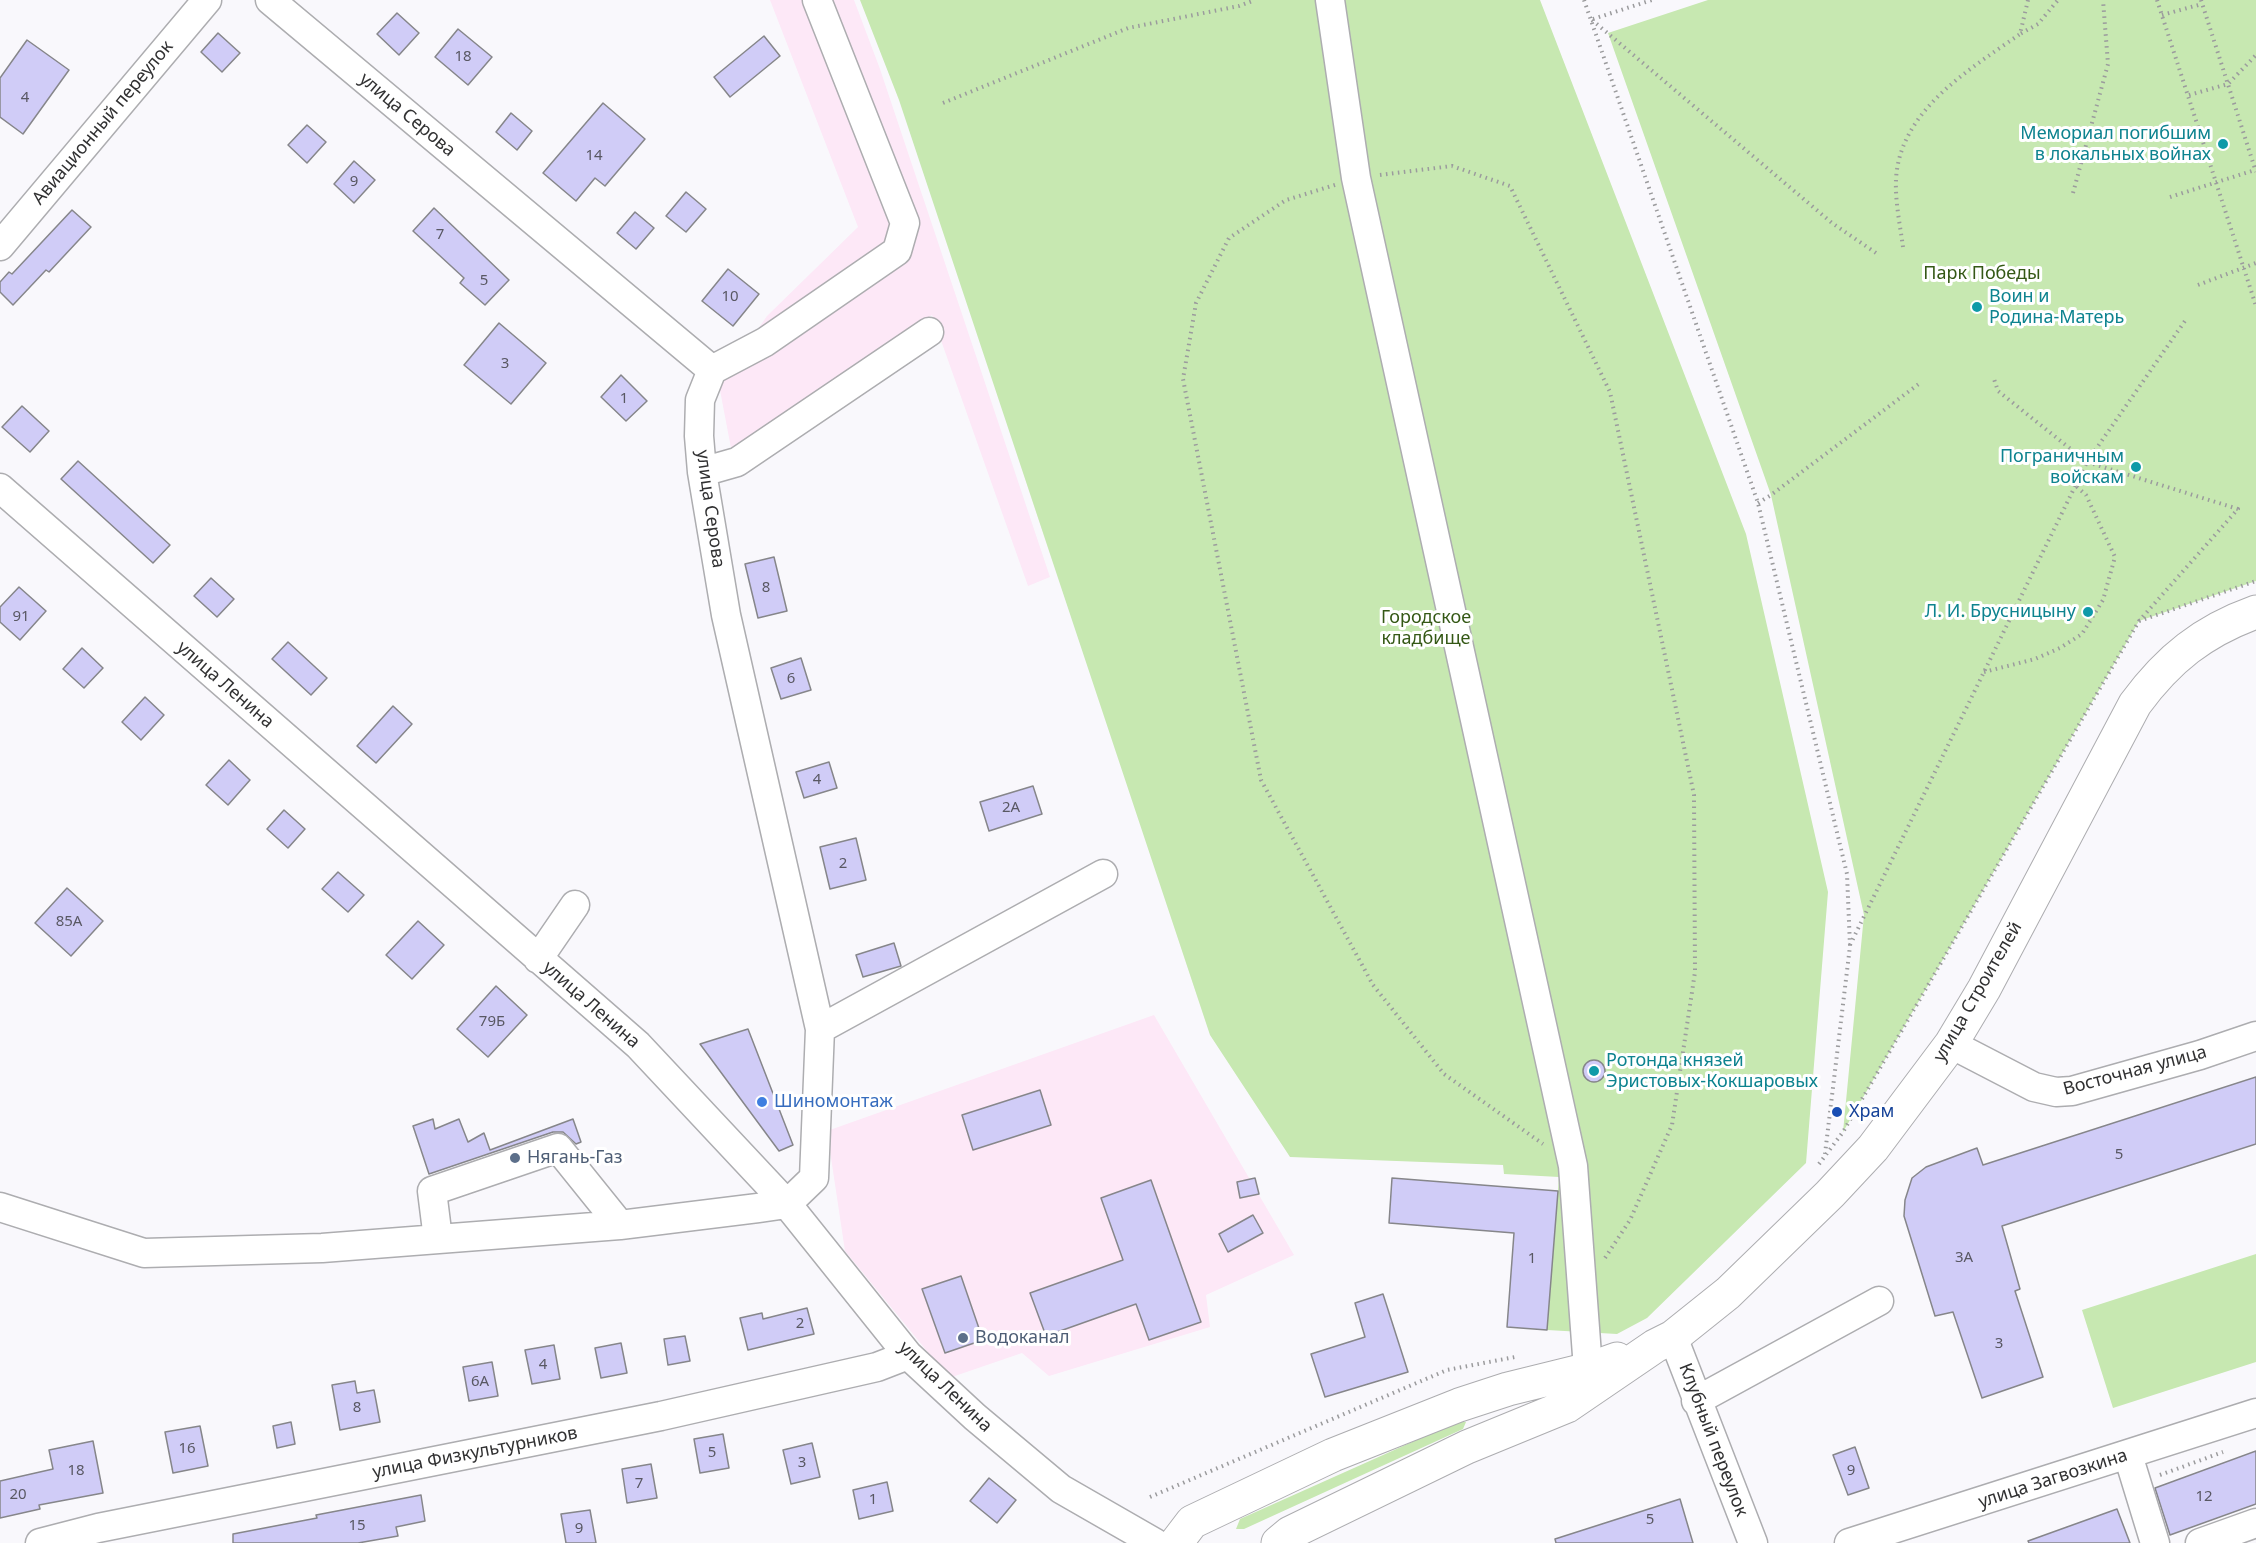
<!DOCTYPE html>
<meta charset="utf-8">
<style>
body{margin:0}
canvas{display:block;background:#f9f8fc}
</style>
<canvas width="2256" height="1543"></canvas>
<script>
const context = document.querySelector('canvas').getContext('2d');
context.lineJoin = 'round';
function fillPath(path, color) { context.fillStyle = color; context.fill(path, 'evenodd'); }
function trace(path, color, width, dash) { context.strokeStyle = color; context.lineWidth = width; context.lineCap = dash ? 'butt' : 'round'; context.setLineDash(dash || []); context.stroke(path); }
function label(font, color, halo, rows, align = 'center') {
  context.font = font + ' "Noto Sans",sans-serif'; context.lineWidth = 6; context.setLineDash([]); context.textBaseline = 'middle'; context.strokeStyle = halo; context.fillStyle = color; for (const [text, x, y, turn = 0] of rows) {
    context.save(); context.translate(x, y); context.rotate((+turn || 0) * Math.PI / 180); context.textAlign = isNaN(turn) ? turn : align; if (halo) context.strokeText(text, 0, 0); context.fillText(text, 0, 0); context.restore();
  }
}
const industrial = new Path2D(`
 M 770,0 L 854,0 L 880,69 L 1050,577 L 1028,586 L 932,315 L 731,448 L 719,385 L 767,316 L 858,227 Z
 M 1154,1015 L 1294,1255 L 1206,1295 L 1210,1327 L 1049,1376 L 1022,1353 L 949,1378 L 845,1251 L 827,1131 Z`);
const green = new Path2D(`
 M 860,0 L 1540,0 L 1746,534 L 1828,892 L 1806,1163 L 1647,1318 L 1617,1334 L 1547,1330 L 1559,1177 L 1504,1174 L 1503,1165 L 1290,1157 L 1210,1035 L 899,100 Z
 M 1708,0 L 2256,0 L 2256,581 L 2139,621 L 1843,1132 L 1864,915 L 1771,495 L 1608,33 Z
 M 2256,1254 L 2256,1362 L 2113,1408 L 2082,1310 Z
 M 1459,1421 L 1466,1422 L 1463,1429 L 1244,1529 L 1236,1529 L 1240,1519 Z`);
const building = new Path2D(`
 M 397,13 L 419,33 L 399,55 L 377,34 Z
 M 458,29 L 492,57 L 468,85 L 435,57 Z
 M 218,33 L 240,53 L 222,72 L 201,52 Z
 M 764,36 L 780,56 L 730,97 L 714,77 Z
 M 27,40 L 69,70 L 23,134 L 0,117 L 0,78 Z
 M 603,103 L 645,139 L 605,186 L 595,178 L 576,201 L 543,173 Z
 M 511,113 L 532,131 L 517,150 L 496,132 Z
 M 307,125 L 326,142 L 307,163 L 288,145 Z
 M 354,161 L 375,180 L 354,203 L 334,184 Z
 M 686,192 L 706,209 L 686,232 L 666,216 Z
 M 434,208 L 509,280 L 485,305 L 460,283 L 464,278 L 413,231 Z
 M 72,210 L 91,227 L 49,272 L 46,270 L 13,305 L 0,292 L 0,282 L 9,272 L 12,274 Z
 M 635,212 L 654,228 L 636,249 L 617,233 Z
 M 728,269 L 759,294 L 733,326 L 702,301 Z
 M 499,323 L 546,363 L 511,404 L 464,365 Z
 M 621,375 L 647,401 L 626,421 L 601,397 Z
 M 22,406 L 49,431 L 30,452 L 2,427 Z
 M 78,461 L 170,545 L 153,563 L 61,479 Z
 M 774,557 L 787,611 L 758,618 L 745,564 Z
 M 211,578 L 234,599 L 217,617 L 194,596 Z
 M 19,587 L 46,611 L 20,640 L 0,622 L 0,607 Z
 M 288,642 L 327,678 L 311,695 L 272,659 Z
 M 82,648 L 103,668 L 84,688 L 63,669 Z
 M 801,658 L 811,690 L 781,699 L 771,668 Z
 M 145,697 L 164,715 L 141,740 L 122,722 Z
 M 393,706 L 412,724 L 376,763 L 357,746 Z
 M 229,760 L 250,780 L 228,805 L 206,785 Z
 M 829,762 L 837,788 L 804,798 L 796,772 Z
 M 1033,786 L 1042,814 L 989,831 L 980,802 Z
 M 284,810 L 305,829 L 288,848 L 267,829 Z
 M 856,838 L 866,880 L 830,889 L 820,847 Z
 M 338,872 L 364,895 L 348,912 L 322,889 Z
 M 67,888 L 103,921 L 71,956 L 35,923 Z
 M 418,921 L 444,945 L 412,979 L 386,955 Z
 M 894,943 L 901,966 L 863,977 L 856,955 Z
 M 496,986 L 527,1015 L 488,1057 L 457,1029 Z
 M 748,1029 L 793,1145 L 779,1151 L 700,1044 Z
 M1583 1071a11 11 0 1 1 22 0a11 11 0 1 1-22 0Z
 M 2256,1077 L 2256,1144 L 2002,1226 L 2020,1289 L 2015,1291 L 2043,1377 L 1982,1398 L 1953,1312 L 1935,1316 L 1904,1216 L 1905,1200 L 1912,1178 L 1926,1167 L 1977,1148 L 1983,1165 Z
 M 1040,1090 L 1051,1125 L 973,1150 L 962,1115 Z
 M 433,1119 L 435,1129 L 459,1119 L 468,1142 L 484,1133 L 490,1150 L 573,1119 L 581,1142 L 576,1144 L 563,1132 L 553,1132 L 429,1174 L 413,1126 Z
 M 1255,1178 L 1259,1194 L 1240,1198 L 1237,1182 Z
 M 1392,1178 L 1558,1191 L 1547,1330 L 1507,1327 L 1514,1233 L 1389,1223 Z
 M 1151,1180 L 1201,1322 L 1149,1340 L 1136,1304 L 1046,1336 L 1030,1293 L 1123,1260 L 1101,1198 Z
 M 1253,1215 L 1263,1233 L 1228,1252 L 1219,1234 Z
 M 961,1276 L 983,1340 L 945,1353 L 922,1289 Z
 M 1383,1294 L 1408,1372 L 1325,1397 L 1311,1354 L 1365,1337 L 1355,1303 Z
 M 807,1308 L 814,1334 L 748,1350 L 740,1318 L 762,1313 L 763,1319 Z
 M 685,1336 L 690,1361 L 668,1365 L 664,1339 Z
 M 621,1343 L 627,1373 L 601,1378 L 595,1348 Z
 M 554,1345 L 560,1379 L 532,1384 L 525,1350 Z
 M 492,1362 L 498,1396 L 469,1401 L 463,1367 Z
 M 355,1381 L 357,1393 L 374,1390 L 380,1422 L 340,1430 L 332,1385 Z
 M 291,1422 L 295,1444 L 277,1448 L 273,1426 Z
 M 200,1426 L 208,1466 L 173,1473 L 165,1432 Z
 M 723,1434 L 729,1468 L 700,1473 L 694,1439 Z
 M 93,1441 L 103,1493 L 39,1505 L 40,1509 L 0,1518 L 0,1481 L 53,1469 L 49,1450 Z
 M 812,1443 L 820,1477 L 791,1484 L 783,1450 Z
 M 1855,1447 L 1869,1488 L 1848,1495 L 1833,1455 Z
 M 2256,1451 L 2256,1504 L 2170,1535 L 2155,1488 Z
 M 651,1464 L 657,1498 L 627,1503 L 622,1469 Z
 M 989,1478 L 1016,1500 L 997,1523 L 970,1501 Z
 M 887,1482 L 893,1511 L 859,1519 L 853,1490 Z
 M 421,1495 L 425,1521 L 396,1527 L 398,1536 L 358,1543 L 233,1543 L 233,1534 L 317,1518 L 316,1515 Z
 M 1680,1499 L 1693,1543 L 1556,1543 L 1555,1539 Z
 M 2117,1509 L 2130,1543 L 2029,1543 L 2028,1541 Z
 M 590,1510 L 596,1543 L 566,1543 L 561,1514 Z`);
const path = new Path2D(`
 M 1584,0 L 1758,503 L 1847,874 L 1850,946 L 1825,1154
 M 2028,0 L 2020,34 L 2038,24 L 2058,0
 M 2157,0 L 2256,306
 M 2201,0 L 2256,172
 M 2162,15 L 2202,4
 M 1593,19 L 1652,0
 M 1592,20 L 1832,223 L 1879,255
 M 2189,95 L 2228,84 L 2256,55
 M 943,103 L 1128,28 L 1239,6 L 1255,0
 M 1380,175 L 1452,166 L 1510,186 L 1610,392 L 1694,795 L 1695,972 L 1672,1125 L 1630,1220 L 1605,1258
 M 1335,185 L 1286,200 L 1229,238 L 1196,303 L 1183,379 L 1261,780 L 1373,985 L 1444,1074 L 1543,1144
 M 2073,193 L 2108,64 L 2103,0
 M 2170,197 L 2255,170
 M 1903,247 C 1900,225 1895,201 1896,179 C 1900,110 1969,70 2020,34
 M 2198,285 L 2256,263
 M 1758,503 L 1771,495 L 1920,383
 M 2139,621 L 2256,581
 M 1984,672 L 2035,659 L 2060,648 L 2082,634 L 2103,600 L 2115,557 L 2086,495 L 2075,485
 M 1850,945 L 2087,462 L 2187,318
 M 1819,1164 L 1843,1132 L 2139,621 L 2238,509 L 2087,462 L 1998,391 L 1994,379
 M 2160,1475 L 2223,1452
 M 1150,1497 L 1447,1370 L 1515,1357`);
const minor = new Path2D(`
 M 1330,0 L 1356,178 L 1573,1166 L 1588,1369
 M 0,246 L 207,0
 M 712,370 L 765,342 L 897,251 L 905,223 L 817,0
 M 702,472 L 737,462 L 929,332
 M 0,488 L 638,1045 L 787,1204 L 908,1355 L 975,1417 L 1061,1489 L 1155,1543
 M 538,959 L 575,905
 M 820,1029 L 1103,874
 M 1951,1044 L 2034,1087 L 2056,1092 L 2072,1091 L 2200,1055 L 2256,1036
 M 0,1207 L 144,1253 L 322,1248 L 620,1225 L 758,1208 L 787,1204 L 814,1178 L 820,1029 L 726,615 L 702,472 L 699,436 L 700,400 L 712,370 L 270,0
 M 438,1239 L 432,1191 L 558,1148 L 620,1225
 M 1673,1337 L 1753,1543
 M 1696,1401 L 1879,1301
 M 2128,1455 L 2155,1543
 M 40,1543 L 98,1528 L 661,1416 L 877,1367 L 908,1355
 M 1849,1543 L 2256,1413
 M 2200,1543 L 2256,1523`);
const major = new Path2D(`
 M 1176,1543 L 1192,1522 L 1333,1455 L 1459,1405 L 1508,1389 L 1589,1369 L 1617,1359
 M 1278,1543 L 1290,1533 L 1467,1447 L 1567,1406 L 1655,1346 L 1673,1337 L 1728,1293 L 1830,1194 L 1873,1148 L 1951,1044 L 1984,989 L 2135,704 C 2168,659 2203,631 2256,612`);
const markers = [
 [2223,144,6,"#0f9aa8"],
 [1977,307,6,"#0f9aa8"],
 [2136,467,6,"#0f9aa8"],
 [2088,612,6,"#0f9aa8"],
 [1594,1071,6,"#0f9aa8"],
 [762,1102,6,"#3f7fe0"],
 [1837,1112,6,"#1a4fb4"],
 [515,1158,6,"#5c6f8a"],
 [963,1338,6,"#5c6f8a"]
];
const numberNames = [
 ["18",463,57],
 ["4",25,98],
 ["14",594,156],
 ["9",354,182],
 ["7",440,235],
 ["5",484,281],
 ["10",730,297],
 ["3",505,364],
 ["1",624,399],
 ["8",766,588],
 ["91",21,617],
 ["6",791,679],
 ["4",817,780],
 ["2А",1011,808],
 ["2",843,864],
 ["85А",69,922],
 ["79Б",492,1022],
 ["5",2119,1155],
 ["3А",1964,1258],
 ["1",1532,1259],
 ["2",800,1324],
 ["3",1999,1344],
 ["4",543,1365],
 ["6А",480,1382],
 ["8",357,1408],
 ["16",187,1449],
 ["5",712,1453],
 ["3",802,1463],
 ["18",76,1471],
 ["9",1851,1471],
 ["7",639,1484],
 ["20",18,1495],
 ["12",2204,1497],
 ["1",873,1500],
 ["5",1650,1520],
 ["15",357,1526],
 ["9",579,1529]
];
const streetNames = [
 ["улица Серова",407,115,40],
 ["Авиационный переулок",103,123,-50],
 ["улица Серова",710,509,82],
 ["улица Ленина",225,685,41],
 ["улица Строителей",1978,992,-60],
 ["улица Ленина",591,1005,41],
 ["Восточная улица",2135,1071,-15],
 ["улица Ленина",945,1387,44],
 ["Клубный переулок",1713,1440,69],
 ["улица Физкультурников",475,1453,-11],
 ["улица Загвозкина",2053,1479,-18]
];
const cultureNames = [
 ["Мемориал погибшим",2211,134],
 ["в локальных войнах",2211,155],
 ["Воин и",1989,297,"left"],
 ["Родина-Матерь",1989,318,"left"],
 ["Пограничным",2124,457],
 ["войскам",2124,478],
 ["Л. И. Брусницыну",2076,612],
 ["Ротонда князей",1606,1061,"left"],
 ["Эристовых-Кокшаровых",1606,1082,"left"]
];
const parkNames = [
 ["Парк Победы",1982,274],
 ["Городское",1426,618],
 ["кладбище",1426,639]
];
const shopNames = [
 ["Шиномонтаж",774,1102]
];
const transitNames = [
 ["Храм",1849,1112]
];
const serviceNames = [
 ["Нягань-Газ",527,1158],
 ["Водоканал",975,1338]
];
fillPath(industrial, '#fde8f7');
fillPath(green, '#c7e8b1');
fillPath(building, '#d0ccf7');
trace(building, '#86868a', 1.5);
trace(minor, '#adadb0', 31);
trace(major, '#adadb0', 35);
trace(path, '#9b9b9d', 4, [1.5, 4.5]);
trace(minor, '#fff', 28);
trace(major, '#fff', 33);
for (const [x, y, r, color] of markers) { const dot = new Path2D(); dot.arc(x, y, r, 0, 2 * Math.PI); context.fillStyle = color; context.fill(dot); trace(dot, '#fff', 2); }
label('15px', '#595863', null, numberNames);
label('18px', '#313132', '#fff', streetNames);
label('18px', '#0d838f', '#fff', cultureNames, 'right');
label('18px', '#345815', '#fff', parkNames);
label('18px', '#366cbe', '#fff', shopNames, 'left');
label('18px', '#164399', '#fff', transitNames, 'left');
label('18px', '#4e5e75', '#fff', serviceNames, 'left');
</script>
